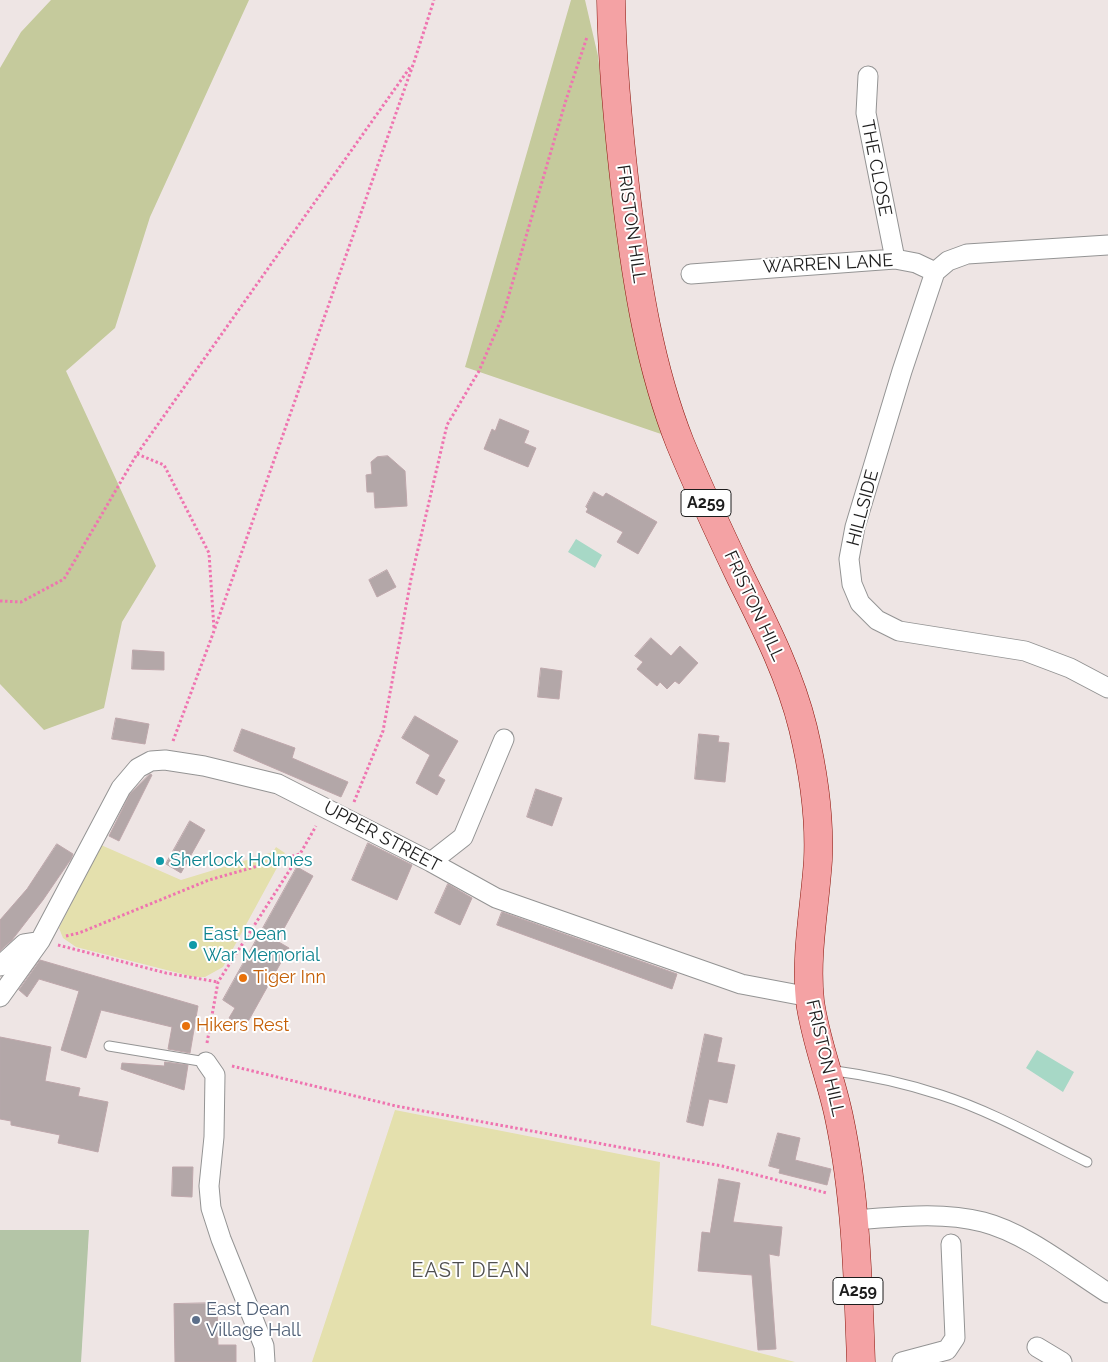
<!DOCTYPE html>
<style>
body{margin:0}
canvas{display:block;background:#eee5e4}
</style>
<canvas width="1108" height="1362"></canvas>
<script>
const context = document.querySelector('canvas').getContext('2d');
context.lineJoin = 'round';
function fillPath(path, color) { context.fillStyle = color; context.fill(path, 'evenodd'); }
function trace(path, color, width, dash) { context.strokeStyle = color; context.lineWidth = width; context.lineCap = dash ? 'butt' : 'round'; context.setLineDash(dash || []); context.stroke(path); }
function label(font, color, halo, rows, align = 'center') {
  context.font = font + ' Raleway,sans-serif'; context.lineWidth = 4; context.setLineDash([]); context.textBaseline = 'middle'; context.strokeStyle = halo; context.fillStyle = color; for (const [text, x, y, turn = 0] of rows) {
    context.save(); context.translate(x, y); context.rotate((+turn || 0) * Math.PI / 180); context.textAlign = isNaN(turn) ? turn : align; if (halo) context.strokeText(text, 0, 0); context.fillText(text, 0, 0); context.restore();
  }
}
const grass = new Path2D(`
 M 101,845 L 181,880 L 273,852 L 276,847 L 285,853 L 223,967 L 205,977 L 194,977 L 76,947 L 63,938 L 59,928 Z
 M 395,1110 L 660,1162 L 651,1325 L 795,1362 L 312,1362 Z`);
const forest = new Path2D(`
 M 51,0 L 249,0 L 150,217 L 115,328 L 66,371 L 156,566 L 122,622 L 104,708 L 44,730 L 0,684 L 0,68 L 21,32 Z
 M 571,0 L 585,0 L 598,56 L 620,257 L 648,389 L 661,434 L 465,367 Z`);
const cemetery = new Path2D(`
 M 0,1230 L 89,1230 L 81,1362 L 0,1362 Z`);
const water = new Path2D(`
 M 576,539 L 602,555 L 595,568 L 568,552 Z
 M 1037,1050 L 1074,1072 L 1063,1092 L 1026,1068 Z`);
const building = new Path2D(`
 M 500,419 L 529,431 L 524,443 L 536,448 L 528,467 L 484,449 L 492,429 L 495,431 Z
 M 388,456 L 405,471 L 407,506 L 375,508 L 374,492 L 367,492 L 366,475 L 372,474 L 371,462 L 377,457 Z
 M 594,492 L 603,497 L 606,493 L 657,522 L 638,554 L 617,542 L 623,532 L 586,512 L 588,509 L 586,507 Z
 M 387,570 L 396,587 L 377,597 L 369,580 Z
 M 651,638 L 671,656 L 680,646 L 698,663 L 679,684 L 675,681 L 667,689 L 660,682 L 657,686 L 637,669 L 643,662 L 635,656 Z
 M 133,650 L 164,652 L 164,670 L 132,669 Z
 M 541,668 L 562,671 L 559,699 L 538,697 Z
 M 415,716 L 458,741 L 438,776 L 445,780 L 437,795 L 416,783 L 430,755 L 402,738 Z
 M 116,718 L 149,724 L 145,744 L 112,739 Z
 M 242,729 L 295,748 L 292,758 L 348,782 L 341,797 L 234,751 Z
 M 699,734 L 719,736 L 718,742 L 729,743 L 725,782 L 695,779 Z
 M 150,774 L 152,775 L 119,841 L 109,836 L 130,794 Z
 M 536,789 L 562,798 L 552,826 L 527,817 Z
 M 190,821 L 205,830 L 181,873 L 166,864 Z
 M 368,843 L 412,865 L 397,900 L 352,880 Z
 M 57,844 L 73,854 L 71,859 L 43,900 L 12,940 L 0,951 L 0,920 L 27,889 Z
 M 297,867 L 313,876 L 277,941 L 289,948 L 245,1027 L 229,1018 L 235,1008 L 223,1000 Z
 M 448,884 L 472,898 L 460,925 L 435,913 Z
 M 502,912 L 677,974 L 672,989 L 497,925 Z
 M 40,960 L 198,1006 L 190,1053 L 168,1049 L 172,1027 L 101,1010 L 86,1058 L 61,1050 L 79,991 L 39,979 L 27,997 L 19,990 Z
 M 705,1034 L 722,1038 L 717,1062 L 735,1065 L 727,1103 L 709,1099 L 703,1126 L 687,1122 Z
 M 0,1037 L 51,1047 L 45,1081 L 80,1088 L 78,1096 L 108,1102 L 98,1152 L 58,1143 L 60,1135 L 11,1125 L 11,1121 L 0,1119 Z
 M 165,1062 L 188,1065 L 184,1090 L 121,1069 L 122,1063 L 164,1066 Z
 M 778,1133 L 800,1138 L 795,1160 L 831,1169 L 827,1185 L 779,1173 L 780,1169 L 769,1166 Z
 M 173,1167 L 193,1167 L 192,1197 L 172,1196 Z
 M 719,1179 L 740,1183 L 733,1222 L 782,1227 L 779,1256 L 769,1254 L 776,1349 L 758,1350 L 752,1275 L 698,1271 L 702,1232 L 710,1233 Z
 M 217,1303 L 218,1345 L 236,1345 L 236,1362 L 175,1362 L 174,1304 Z`);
const path = new Path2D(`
 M 137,454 L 164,465 L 209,553 L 214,629
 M 0,601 L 21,602 L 64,579 L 137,454 L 411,66
 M 173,741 L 214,631 L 414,62 L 434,0
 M 354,802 L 383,731 L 411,579 L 447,425 L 479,371 L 503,315 L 566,100 L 587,37
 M 66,936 L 79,933 L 209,880 L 300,854 L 316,826
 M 58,945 L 166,973 L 218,982
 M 207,1043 L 218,982 L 300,854
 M 232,1066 L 396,1106 L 722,1166 L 827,1193`);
const lane = new Path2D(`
 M 109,1046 L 206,1062
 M 829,1070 C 867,1075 905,1083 941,1095 C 991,1111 1040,1139 1087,1162`);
const street = new Path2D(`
 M 868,76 L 866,113 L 895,259
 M 935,272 L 902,371 L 855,527 L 849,559 L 852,584 L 860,603 L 877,620 L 899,631 L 1025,651 L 1070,668 L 1108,688
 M 691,274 L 895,259 L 916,263 L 935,272 L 948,261 L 967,254 L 1108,245
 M 431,862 L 463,837 L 504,739
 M 0,966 L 24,944 L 37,942
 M 0,997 L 40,941 L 121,788 L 138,768 L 151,761 L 165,760 L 204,766 L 278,784 L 431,862 L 496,898 L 741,984 L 810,997
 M 206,1062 L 215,1075 L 214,1137 L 209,1186 L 211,1208 L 221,1239 L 264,1346 L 265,1362
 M 853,1220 C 895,1217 942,1211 983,1222 C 1026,1233 1070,1269 1108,1293
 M 1037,1347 L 1062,1362
 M 902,1362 L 947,1350 L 955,1338 L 951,1244`);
const primary = new Path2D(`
 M 611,0 C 612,68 619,136 627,203 C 637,285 650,367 680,443 C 699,489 720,534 741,578 C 765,626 790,675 803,728 C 813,770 820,816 818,860 C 815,906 805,955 810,1001 C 815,1040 831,1078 839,1117 C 856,1197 858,1280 861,1362`);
const markers = [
 [160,861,5,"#0f9aa8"],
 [193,945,5,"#0f9aa8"],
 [243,978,5,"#e8710a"],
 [186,1026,5,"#e8710a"],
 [196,1320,5,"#5c6f8a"]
];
const shields = [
 [706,503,50],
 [858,1291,50]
];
const shieldNames = [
 ["A259",706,503],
 ["A259",858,1291]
];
const streetNames = [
 ["THE CLOSE",876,168,79],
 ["FRISTON HILL",631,224,82],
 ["WARREN LANE",828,264,-3],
 ["HILLSIDE",863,508,-75],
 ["FRISTON HILL",754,606,65],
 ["UPPER STREET",382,837,28],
 ["FRISTON HILL",825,1058,77]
];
const cultureNames = [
 ["Sherlock Holmes",170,861],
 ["East Dean",203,935],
 ["War Memorial",203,956]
];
const foodNames = [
 ["Tiger Inn",253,978],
 ["Hikers Rest",196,1026]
];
const serviceNames = [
 ["East Dean",206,1310],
 ["Village Hall",206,1331]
];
const quarterNames = [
 ["EAST DEAN",471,1271]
];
fillPath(grass, '#e4e0ad');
fillPath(forest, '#c5ca9c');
fillPath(cemetery, '#b4c5a7');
fillPath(water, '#a7d8c6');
fillPath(building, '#b3a7a8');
trace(building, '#bea7ab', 1);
trace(lane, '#949494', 11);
trace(street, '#949494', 21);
trace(primary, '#8b150b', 29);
trace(path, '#ef74b0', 3, [2.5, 2.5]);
trace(lane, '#fff', 9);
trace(street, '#fff', 19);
trace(primary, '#f4a2a4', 28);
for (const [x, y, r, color] of markers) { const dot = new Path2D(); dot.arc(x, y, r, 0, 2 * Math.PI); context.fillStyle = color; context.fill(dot); trace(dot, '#fff', 2); }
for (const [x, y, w] of shields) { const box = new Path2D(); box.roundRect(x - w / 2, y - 13.5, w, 27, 4); context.fillStyle = '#fff'; context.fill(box); trace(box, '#1d1d1d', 1); }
label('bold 16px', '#1d1d1d', null, shieldNames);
label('18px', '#1d1d1d', '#fff', streetNames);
label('18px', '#0d838f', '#fff', cultureNames, 'left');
label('18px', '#c56008', '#fff', foodNames, 'left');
label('18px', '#4e5e75', '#fff', serviceNames, 'left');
context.letterSpacing = '1px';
label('20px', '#505050', '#fff', quarterNames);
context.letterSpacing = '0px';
</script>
